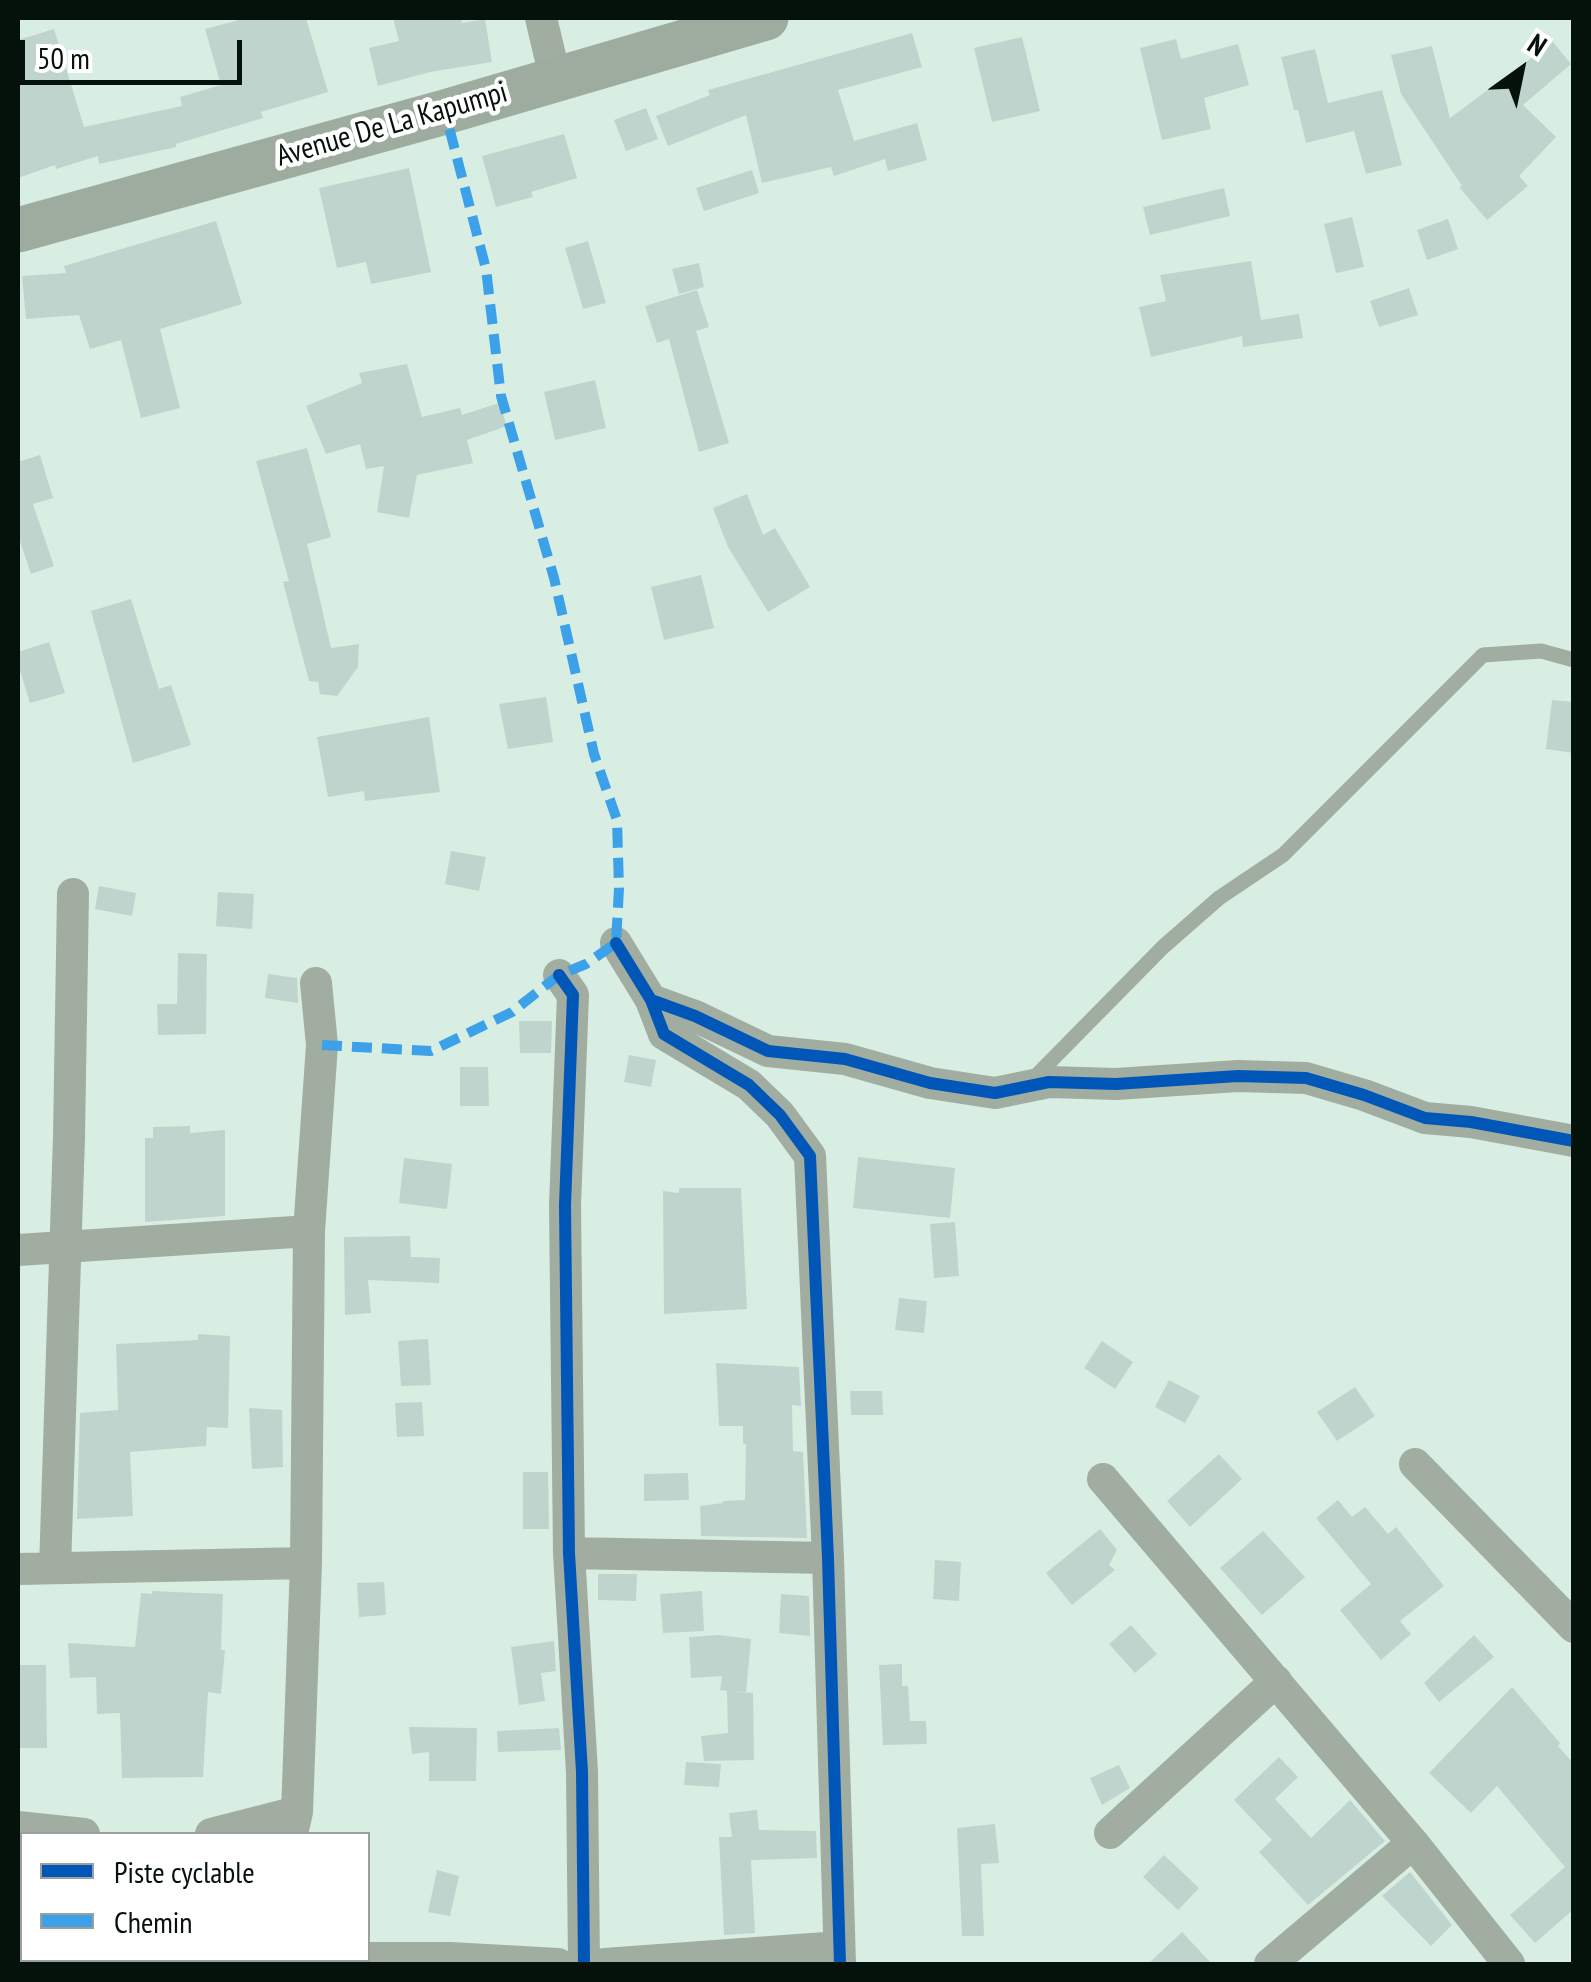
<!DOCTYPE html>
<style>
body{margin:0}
#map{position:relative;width:1591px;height:1982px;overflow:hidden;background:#d8eee3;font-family:"PT Sans Narrow",sans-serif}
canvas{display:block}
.frame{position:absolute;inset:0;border:20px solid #05120b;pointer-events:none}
.legend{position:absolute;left:20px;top:1832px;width:350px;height:130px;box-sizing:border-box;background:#fff;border:2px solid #9ba09d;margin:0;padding:12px 18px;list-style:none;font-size:30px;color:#05120b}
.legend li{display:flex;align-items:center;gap:20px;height:50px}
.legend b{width:50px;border:2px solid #9ba09d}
.north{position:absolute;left:1471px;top:20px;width:100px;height:100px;-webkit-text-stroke:8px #fff;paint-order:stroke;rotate:33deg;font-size:28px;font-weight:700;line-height:40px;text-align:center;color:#05120b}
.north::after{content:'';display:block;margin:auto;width:35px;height:45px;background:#05120b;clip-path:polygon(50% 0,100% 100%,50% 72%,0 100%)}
.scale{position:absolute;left:20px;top:40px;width:222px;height:45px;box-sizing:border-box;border:5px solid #05120b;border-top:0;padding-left:12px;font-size:30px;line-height:35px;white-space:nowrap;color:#05120b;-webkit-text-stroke:8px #fff;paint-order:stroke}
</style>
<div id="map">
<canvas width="1591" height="1982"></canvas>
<div class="frame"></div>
<ul class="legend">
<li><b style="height:12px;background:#0057b8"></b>Piste cyclable</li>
<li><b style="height:12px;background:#3ca1e9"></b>Chemin</li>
</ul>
<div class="north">N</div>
<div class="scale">50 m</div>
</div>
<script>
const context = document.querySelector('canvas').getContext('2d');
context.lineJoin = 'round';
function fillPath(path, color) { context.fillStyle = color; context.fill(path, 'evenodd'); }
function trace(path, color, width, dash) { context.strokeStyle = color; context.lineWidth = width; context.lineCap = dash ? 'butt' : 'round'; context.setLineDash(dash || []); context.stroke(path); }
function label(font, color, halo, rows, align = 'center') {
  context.font = font + ' "PT Sans Narrow",sans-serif'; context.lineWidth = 9; context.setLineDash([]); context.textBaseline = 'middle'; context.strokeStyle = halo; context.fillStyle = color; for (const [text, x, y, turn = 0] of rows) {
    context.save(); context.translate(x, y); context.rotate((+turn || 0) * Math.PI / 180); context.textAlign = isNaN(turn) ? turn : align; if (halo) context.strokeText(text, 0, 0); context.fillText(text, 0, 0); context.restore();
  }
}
const building = new Path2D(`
 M 246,18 L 306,18 L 328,92 L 261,112 L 263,118 L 176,144 L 176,147 L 99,164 L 98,156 L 56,169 L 55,165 L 18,178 L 18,40 L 54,29 L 84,127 L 182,106 L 180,97 L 221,85 L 205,29 Z
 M 393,18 L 461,18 L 462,23 L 485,19 L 492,62 L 430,72 L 378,86 L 369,48 L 399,41 Z
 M 912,33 L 922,67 L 838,90 L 854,141 L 917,123 L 927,160 L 888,171 L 885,159 L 834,176 L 831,167 L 762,183 L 746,115 L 668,146 L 656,116 L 710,95 L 708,90 Z
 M 1022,37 L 1040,111 L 992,122 L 974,48 Z
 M 1176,39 L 1181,59 L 1238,44 L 1249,85 L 1204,98 L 1211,129 L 1162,140 L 1140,48 Z
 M 1553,42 L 1571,64 L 1523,105 L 1556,137 L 1519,176 L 1528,186 L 1487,220 L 1459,187 L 1462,186 L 1401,94 L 1391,55 L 1432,46 L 1450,118 Z
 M 1315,49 L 1328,103 L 1382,90 L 1402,165 L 1366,174 L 1354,131 L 1306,143 L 1298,110 L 1294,110 L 1281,57 Z
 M 646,108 L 658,139 L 626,151 L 614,120 Z
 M 564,134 L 577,178 L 531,192 L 533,197 L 496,207 L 482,156 Z
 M 409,168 L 431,272 L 371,284 L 366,262 L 337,268 L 319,188 Z
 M 752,170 L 759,193 L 704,211 L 696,188 Z
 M 1224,188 L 1230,216 L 1150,235 L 1143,207 Z
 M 1352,217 L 1364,267 L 1336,273 L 1324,224 Z
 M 1448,219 L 1458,249 L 1427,260 L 1417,230 Z
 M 216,221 L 242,304 L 160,329 L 180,408 L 141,418 L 121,340 L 90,349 L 79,315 L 26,319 L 22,276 L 66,273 L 64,266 Z
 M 588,241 L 606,303 L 583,309 L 565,248 Z
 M 1251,261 L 1261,320 L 1299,314 L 1303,338 L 1243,347 L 1242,336 L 1151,357 L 1139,307 L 1166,301 L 1160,275 Z
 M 699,263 L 704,287 L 679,294 L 672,269 Z
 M 1409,288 L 1418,315 L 1379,327 L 1370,301 Z
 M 697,290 L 709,327 L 696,331 L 729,443 L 699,452 L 669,339 L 657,343 L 645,306 Z
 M 407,364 L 422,417 L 460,408 L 462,415 L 499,403 L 507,426 L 467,440 L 473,463 L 417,475 L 409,518 L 377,512 L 384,466 L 366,469 L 360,444 L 326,454 L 306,406 L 362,383 L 359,373 Z
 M 595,380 L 606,428 L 555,440 L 544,392 Z
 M 307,448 L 331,537 L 307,544 L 331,648 L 359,644 L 358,667 L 337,696 L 320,694 L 318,682 L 309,681 L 283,582 L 289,581 L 256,461 Z
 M 40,455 L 53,498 L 33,504 L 54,566 L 31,574 L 18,535 L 18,462 Z
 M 747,494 L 763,535 L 775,528 L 810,587 L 768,612 L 728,547 L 713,508 Z
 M 701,575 L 714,628 L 664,640 L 651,587 Z
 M 131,599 L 159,689 L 171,685 L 191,745 L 133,763 L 91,611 Z
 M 49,642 L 65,693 L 30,703 L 18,664 L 18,652 Z
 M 546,697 L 553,742 L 508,749 L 499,704 Z
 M 1552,700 L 1574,702 L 1574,753 L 1546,749 Z
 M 429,717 L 440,792 L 365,801 L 364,791 L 328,797 L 317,737 Z
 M 451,851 L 486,857 L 479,891 L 445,884 Z
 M 99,886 L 136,893 L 132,916 L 95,909 Z
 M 218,892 L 254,894 L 252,929 L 216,926 Z
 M 178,953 L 207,954 L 206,1034 L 158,1035 L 157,1004 L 177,1004 Z
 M 268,974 L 297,978 L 298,1003 L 265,998 Z
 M 519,1021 L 552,1021 L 551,1053 L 520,1053 Z
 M 629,1055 L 656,1060 L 651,1087 L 624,1082 Z
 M 460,1067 L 488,1067 L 489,1106 L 460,1106 Z
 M 190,1126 L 190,1133 L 225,1130 L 225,1216 L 145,1222 L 145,1138 L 153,1138 L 153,1127 Z
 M 858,1157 L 955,1168 L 950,1218 L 853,1208 Z
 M 404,1158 L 452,1164 L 447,1209 L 399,1203 Z
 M 679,1188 L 741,1188 L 747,1309 L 664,1314 L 663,1191 L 679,1193 Z
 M 955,1222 L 959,1276 L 934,1278 L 930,1224 Z
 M 410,1236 L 411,1257 L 440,1258 L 439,1283 L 368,1280 L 371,1313 L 345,1315 L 344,1237 Z
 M 899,1298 L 927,1301 L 924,1333 L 895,1330 Z
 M 198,1334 L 230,1336 L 228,1428 L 207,1427 L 206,1446 L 130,1452 L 133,1516 L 77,1519 L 80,1413 L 118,1410 L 116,1344 L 198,1340 Z
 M 428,1339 L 431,1385 L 401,1386 L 398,1341 Z
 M 1102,1341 L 1133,1362 L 1115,1389 L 1084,1368 Z
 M 716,1363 L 799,1367 L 801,1406 L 792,1405 L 793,1451 L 803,1452 L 807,1538 L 701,1536 L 700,1506 L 723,1503 L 723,1501 L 745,1500 L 746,1444 L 743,1444 L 743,1426 L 719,1426 Z
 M 1169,1380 L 1200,1396 L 1185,1423 L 1155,1407 Z
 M 1355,1387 L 1375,1416 L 1337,1441 L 1317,1412 Z
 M 850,1391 L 882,1391 L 883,1415 L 851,1415 Z
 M 422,1402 L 424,1436 L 397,1437 L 395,1403 Z
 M 249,1408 L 282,1410 L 283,1467 L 252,1469 Z
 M 1219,1454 L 1242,1479 L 1190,1527 L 1167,1501 Z
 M 523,1472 L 548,1472 L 549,1529 L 523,1529 Z
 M 688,1473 L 689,1500 L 644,1501 L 644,1474 Z
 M 1338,1500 L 1352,1517 L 1365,1507 L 1388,1534 L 1396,1527 L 1444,1586 L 1400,1621 L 1411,1634 L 1381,1660 L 1340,1610 L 1371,1584 L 1316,1518 Z
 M 1100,1529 L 1117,1550 L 1109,1565 L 1115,1570 L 1072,1605 L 1046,1573 Z
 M 1263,1531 L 1305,1577 L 1262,1615 L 1220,1568 Z
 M 935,1560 L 961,1562 L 959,1601 L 933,1599 Z
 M 598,1574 L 637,1574 L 636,1601 L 598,1600 Z
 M 384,1582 L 386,1615 L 359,1617 L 357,1583 Z
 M 152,1591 L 223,1594 L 221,1650 L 225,1650 L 221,1694 L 208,1692 L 203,1777 L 122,1778 L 120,1713 L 97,1714 L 96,1677 L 70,1678 L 68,1643 L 135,1647 L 141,1593 L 152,1594 Z
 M 702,1591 L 704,1631 L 663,1633 L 660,1594 Z
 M 781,1594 L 809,1596 L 810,1636 L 779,1633 Z
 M 1131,1625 L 1157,1654 L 1135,1673 L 1109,1644 Z
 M 719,1635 L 751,1639 L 746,1693 L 720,1690 L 722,1676 L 691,1678 L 689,1637 Z
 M 1474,1635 L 1494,1657 L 1439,1702 L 1424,1683 Z
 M 554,1641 L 556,1671 L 541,1673 L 545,1701 L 519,1705 L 511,1647 Z
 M 902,1664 L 902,1686 L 908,1686 L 910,1721 L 926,1721 L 927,1744 L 883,1745 L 879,1665 Z
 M 19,1665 L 46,1665 L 47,1748 L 20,1748 Z
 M 1512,1687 L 1560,1743 L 1558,1746 L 1574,1764 L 1574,1909 L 1535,1943 L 1510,1915 L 1565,1867 L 1497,1786 L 1471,1813 L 1429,1773 Z
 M 727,1691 L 753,1693 L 754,1760 L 704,1761 L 701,1736 L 728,1733 Z
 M 409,1727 L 477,1728 L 476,1781 L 429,1781 L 429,1752 L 412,1754 Z
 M 559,1728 L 561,1750 L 498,1752 L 497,1731 Z
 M 1279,1757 L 1298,1777 L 1275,1799 L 1311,1838 L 1350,1800 L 1385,1841 L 1308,1905 L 1259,1852 L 1272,1840 L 1234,1800 Z
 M 686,1762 L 721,1764 L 719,1787 L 684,1785 Z
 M 1119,1765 L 1130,1788 L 1102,1805 L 1090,1778 Z
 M 757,1810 L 759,1830 L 816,1831 L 817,1858 L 751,1860 L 755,1933 L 724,1935 L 719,1837 L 732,1837 L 729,1813 Z
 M 995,1824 L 999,1863 L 981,1864 L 984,1936 L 962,1936 L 957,1828 Z
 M 1164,1855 L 1199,1888 L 1178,1910 L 1143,1877 Z
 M 437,1870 L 459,1876 L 450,1916 L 428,1912 Z
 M 1410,1872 L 1452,1925 L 1431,1946 L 1382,1896 Z
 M 1182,1932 L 1212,1964 L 1148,1964 Z`);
const lane = new Path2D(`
 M 1033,1079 L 1163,947 L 1219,898 L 1283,855 L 1483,655 L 1541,651 L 1574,660`);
const street = new Path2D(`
 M 541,18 L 555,77
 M 616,943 L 651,1000 L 695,1016 L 768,1051 L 845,1059 L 930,1083 L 995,1093 L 1049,1082 L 1116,1084 L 1238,1076 L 1306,1078 L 1364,1095 L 1425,1118 L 1471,1122 L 1574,1141
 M 559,975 L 573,995 L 565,1205 L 569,1553 L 582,1772 L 584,1964
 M 651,1000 L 664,1034 L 749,1085 L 780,1115 L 810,1156 L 828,1558 L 840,1964
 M 18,1250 L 309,1231
 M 1415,1464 L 1574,1627
 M 1103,1479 L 1413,1843 L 1509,1964
 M 569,1553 L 828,1558
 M 55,1568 L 69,1137 L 73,894
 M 18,1569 L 306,1563
 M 18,1827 L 84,1834
 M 1110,1833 L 1276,1681
 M 211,1834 L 297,1812
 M 292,1834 L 297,1812 L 306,1563 L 309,1231 L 322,1045 L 316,983
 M 368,1958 L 450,1958 L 558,1964
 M 263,1964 L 264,1960
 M 605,1964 L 839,1947
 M 1270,1964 L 1413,1843`);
const secondary = new Path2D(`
 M 18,230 L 445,112 L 766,18`);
const quiet = new Path2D(`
 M 322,1045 L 431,1051 L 512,1012 L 559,975 L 586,964 L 616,943 L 619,888 L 617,820 L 594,754 L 554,578 L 501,396 L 486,269 L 445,112`);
const cycleway = new Path2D(`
 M 616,943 L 651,1000 L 695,1016 L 768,1051 L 845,1059 L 930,1083 L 995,1093 L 1049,1082 L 1116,1084 L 1238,1076 L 1306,1078 L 1364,1095 L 1425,1118 L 1471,1122 L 1574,1141
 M 559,975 L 573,995 L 565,1205 L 569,1553 L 582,1772 L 584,1964
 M 651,1000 L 664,1034 L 749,1085 L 780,1115 L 810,1156 L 828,1558 L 840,1964`);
const streetNames = [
 ["Avenue De La Kapumpi",392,125,-16]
];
fillPath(building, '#c0d4ce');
trace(lane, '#a1ada0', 15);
trace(street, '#a1ada0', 32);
trace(secondary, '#9dac9e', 45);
trace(quiet, '#3ca1e9', 10, [20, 10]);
trace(cycleway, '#0057b8', 12);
label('30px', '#05120b', '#fff', streetNames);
</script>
